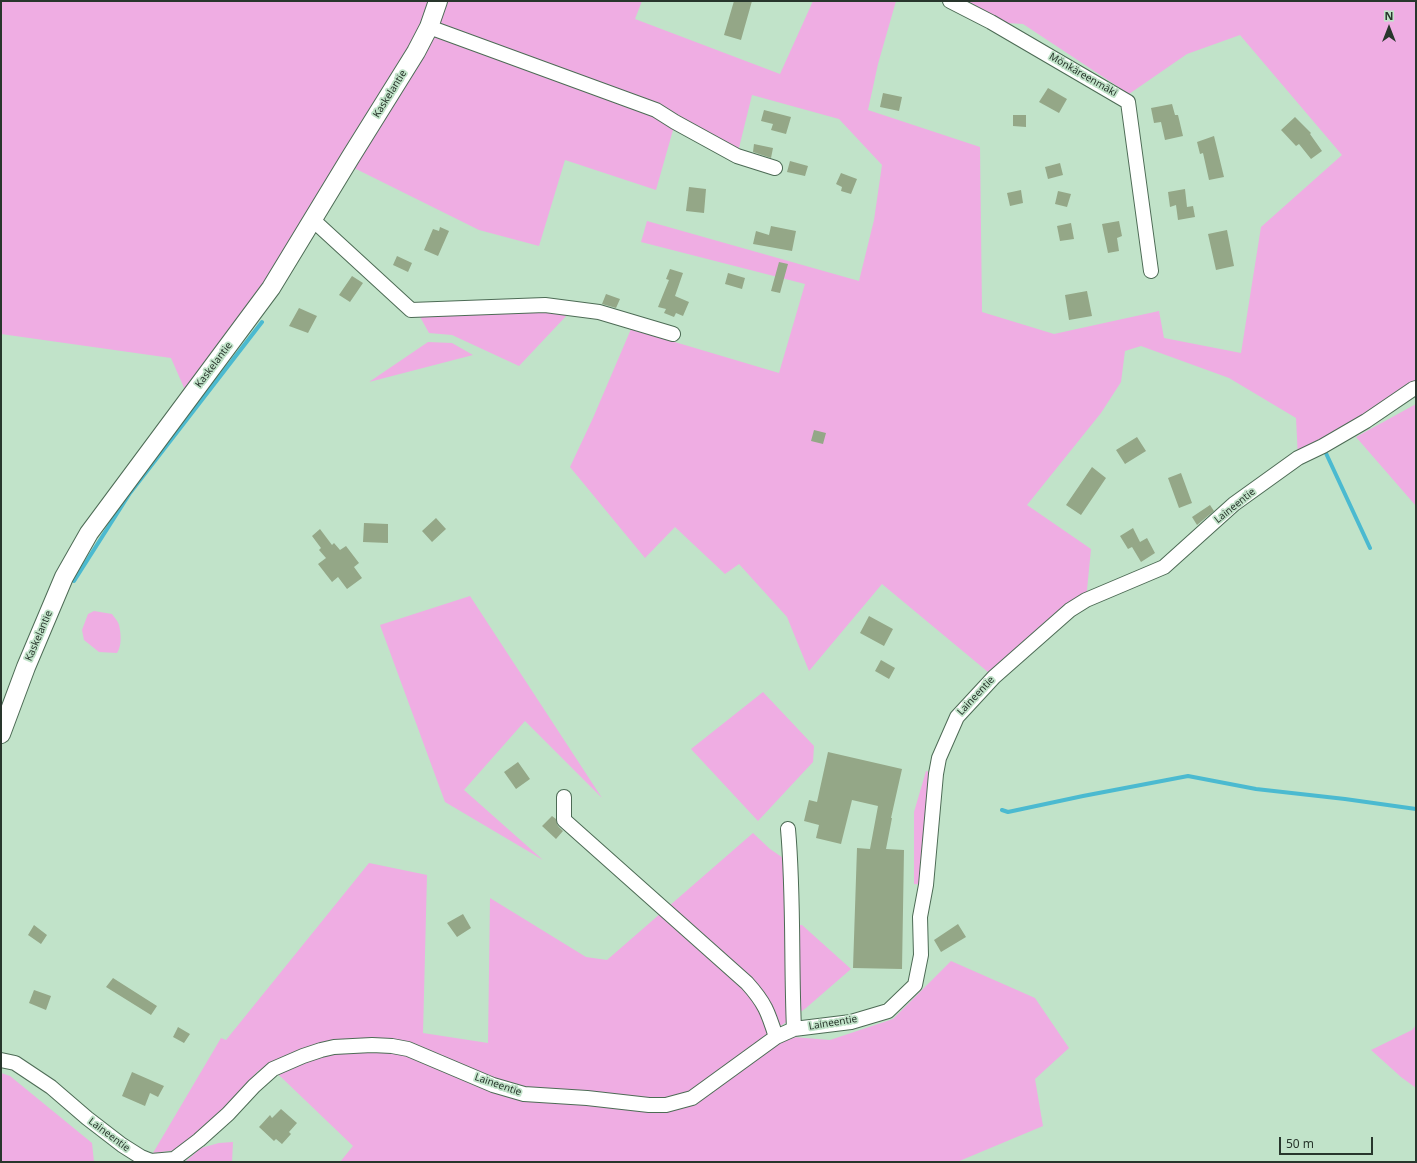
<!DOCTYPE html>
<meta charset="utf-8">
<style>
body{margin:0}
#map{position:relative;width:1417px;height:1163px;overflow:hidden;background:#c1e3c9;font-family:"Noto Sans",sans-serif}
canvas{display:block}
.frame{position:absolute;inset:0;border:2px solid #28362c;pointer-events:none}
.north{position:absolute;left:1369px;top:8px;width:40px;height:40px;-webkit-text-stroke:3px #c1e3c9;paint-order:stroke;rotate:0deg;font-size:11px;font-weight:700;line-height:16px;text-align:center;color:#28362c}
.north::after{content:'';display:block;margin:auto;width:14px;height:18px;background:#28362c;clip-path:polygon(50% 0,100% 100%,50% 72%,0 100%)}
.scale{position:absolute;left:1279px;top:1137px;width:94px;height:18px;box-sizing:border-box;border:2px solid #28362c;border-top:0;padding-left:5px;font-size:12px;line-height:14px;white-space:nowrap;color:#28362c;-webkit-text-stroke:3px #c1e3c9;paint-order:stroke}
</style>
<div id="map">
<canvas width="1417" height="1163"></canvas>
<div class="frame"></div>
<div class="north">N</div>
<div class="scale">50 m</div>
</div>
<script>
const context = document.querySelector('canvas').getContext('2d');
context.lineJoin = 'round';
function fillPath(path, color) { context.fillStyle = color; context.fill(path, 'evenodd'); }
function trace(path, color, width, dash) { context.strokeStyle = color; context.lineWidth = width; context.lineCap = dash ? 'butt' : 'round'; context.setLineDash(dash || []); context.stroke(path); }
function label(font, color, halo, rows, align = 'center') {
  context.font = font + ' "Noto Sans",sans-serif'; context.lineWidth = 3.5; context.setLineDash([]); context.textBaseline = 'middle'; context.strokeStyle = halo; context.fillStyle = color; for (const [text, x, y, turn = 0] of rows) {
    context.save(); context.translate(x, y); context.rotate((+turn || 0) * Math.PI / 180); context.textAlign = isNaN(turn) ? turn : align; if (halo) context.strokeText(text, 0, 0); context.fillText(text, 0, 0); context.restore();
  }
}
const green = new Path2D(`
 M 1,1 L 642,1 L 635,19 L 780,74 L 813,1 L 896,1 L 878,64 L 868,110 L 980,147 L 982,312 L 1054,334 L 1159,311 L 1164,338 L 1241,353 L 1261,227 L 1342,155 L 1240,35 L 1187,54 L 1129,94 L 1023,24 L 991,22 L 950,1 L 1416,1 L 1416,388 L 1298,458 L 1296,418 L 1229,378 L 1141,346 L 1125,351 L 1121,382 L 1101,413 L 1027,505 L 1091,549 L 1086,600 L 994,677 L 882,584 L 809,671 L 787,617 L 739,564 L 725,574 L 675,527 L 645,558 L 570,467 L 593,418 L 631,329 L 779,373 L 805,284 L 641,242 L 647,221 L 859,281 L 874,220 L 882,165 L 839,119 L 752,95 L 737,156 L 675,122 L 429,27 L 271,288 L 185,390 L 171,358 L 1,334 Z
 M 431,31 L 675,123 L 656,190 L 565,160 L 539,246 L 479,230 L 352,167 Z
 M 544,309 L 569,313 L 519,366 L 452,335 L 429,333 L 419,315 Z
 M 428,342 L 452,343 L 473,355 L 369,382 Z
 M 1416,404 L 1416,506 L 1356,437 Z
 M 470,596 L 602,798 L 525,721 L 464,790 L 543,860 L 445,802 L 380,625 Z
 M 94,611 L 112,614 C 114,617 118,621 119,625 C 121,633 122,646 117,653 L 99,652 L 84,640 L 82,630 L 88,614 Z
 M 763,692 L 814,746 L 813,762 L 758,821 L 691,749 Z
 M 926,771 L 936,774 L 926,885 L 914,884 L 914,812 Z
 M 753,833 L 770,849 L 789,862 L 787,925 L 802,925 L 851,969 L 806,1008 L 768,1035 L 830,1040 L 893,1019 L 951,961 L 1035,998 L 1069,1048 L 1035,1079 L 1043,1126 L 957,1162 L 340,1162 L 353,1146 L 281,1077 L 267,1066 L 258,1071 L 201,1134 L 177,1150 L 153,1153 L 221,1038 L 226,1040 L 369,863 L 427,875 L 423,1033 L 488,1043 L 490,898 L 586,957 L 607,960 Z
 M 1416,1025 L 1416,1088 L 1401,1077 L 1371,1050 L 1412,1030 Z
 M 1,1073 L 10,1076 L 92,1143 L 94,1162 L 1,1162 Z
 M 233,1142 L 232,1162 L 186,1161 L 201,1148 L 219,1143 Z`);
const stream = new Path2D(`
 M 1324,449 L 1370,548
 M 74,581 L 130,493 L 262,322
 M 1002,810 L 1008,812 L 1083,796 L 1188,776 L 1256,789 L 1345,799 L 1416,809`);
const building = new Path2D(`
 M 734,1 L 752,1 L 741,40 L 724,35 Z
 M 1048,88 L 1067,99 L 1059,113 L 1039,102 Z
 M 883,93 L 902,97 L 899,111 L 880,107 Z
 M 1172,104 L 1175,115 L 1178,115 L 1183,136 L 1165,140 L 1161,122 L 1154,123 L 1151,108 Z
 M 764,110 L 791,117 L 786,134 L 771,130 L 773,124 L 761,121 Z
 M 1013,115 L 1026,115 L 1026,127 L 1013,126 Z
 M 1295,117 L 1311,133 L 1310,134 L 1322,151 L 1311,159 L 1299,144 L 1296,146 L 1281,130 Z
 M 1214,136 L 1224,177 L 1209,180 L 1203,153 L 1200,154 L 1197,142 Z
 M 754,144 L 773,148 L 771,158 L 753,152 Z
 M 790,161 L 808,166 L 805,176 L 787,172 Z
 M 1060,163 L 1063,175 L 1048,179 L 1045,167 Z
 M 841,173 L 857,179 L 851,194 L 841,191 L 842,187 L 836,184 Z
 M 689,187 L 706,189 L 704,213 L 686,211 Z
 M 1185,189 L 1187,207 L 1193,206 L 1195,217 L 1178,220 L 1176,205 L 1170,207 L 1168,192 Z
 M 1021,190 L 1023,203 L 1010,206 L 1007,193 Z
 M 1058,191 L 1071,194 L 1067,207 L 1055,204 Z
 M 1119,221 L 1122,236 L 1117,238 L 1119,251 L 1108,253 L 1102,224 Z
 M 1071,223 L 1074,239 L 1060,241 L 1057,226 Z
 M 771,226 L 796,231 L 792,251 L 753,244 L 756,231 L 769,235 Z
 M 440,227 L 449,231 L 438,256 L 424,250 L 433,229 L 439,231 Z
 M 1227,230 L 1234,266 L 1216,270 L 1208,234 Z
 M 397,256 L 412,263 L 408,272 L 393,265 Z
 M 779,262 L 788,264 L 780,293 L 771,291 Z
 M 670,269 L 683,273 L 675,296 L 689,302 L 683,316 L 676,313 L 674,317 L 664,313 L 666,309 L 658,307 L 669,280 L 666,279 Z
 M 728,273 L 745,278 L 742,289 L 725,284 Z
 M 352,276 L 363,283 L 350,302 L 339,295 Z
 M 1087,291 L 1092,316 L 1069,320 L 1065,295 Z
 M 606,294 L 620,299 L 616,308 L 602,304 Z
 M 299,308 L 317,316 L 308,333 L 289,326 Z
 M 814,430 L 826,433 L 823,444 L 811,441 Z
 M 1137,437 L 1146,451 L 1125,464 L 1116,450 Z
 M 1092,467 L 1106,478 L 1081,515 L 1066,505 Z
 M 1181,473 L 1192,503 L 1179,508 L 1168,478 Z
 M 1210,505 L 1214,511 L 1197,525 L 1192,517 Z
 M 436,518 L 446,529 L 432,542 L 422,531 Z
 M 364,523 L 388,524 L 388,543 L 363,542 Z
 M 1133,528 L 1140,542 L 1147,538 L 1155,553 L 1141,562 L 1132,547 L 1128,549 L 1120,536 Z
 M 320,529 L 332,545 L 334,543 L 340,550 L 346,546 L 359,563 L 354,567 L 362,578 L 347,589 L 338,577 L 332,582 L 318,564 L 326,558 L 319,550 L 321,548 L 312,536 Z
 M 869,616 L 893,629 L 884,646 L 860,633 Z
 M 881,660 L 895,668 L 889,679 L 875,671 Z
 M 828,752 L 902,769 L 891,818 L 892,818 L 886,849 L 904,850 L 902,969 L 853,968 L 857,848 L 870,849 L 878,806 L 852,800 L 841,844 L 816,838 L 819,825 L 804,821 L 809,800 L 817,802 Z
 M 518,762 L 530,779 L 516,789 L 504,772 Z
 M 552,816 L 556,819 L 558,826 L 563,831 L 556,839 L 542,826 Z
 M 463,914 L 471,928 L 457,937 L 447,923 Z
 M 958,924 L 966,937 L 941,952 L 934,940 Z
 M 34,925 L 47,935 L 41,944 L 28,935 Z
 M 113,978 L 157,1006 L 151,1015 L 106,987 Z
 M 34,990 L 51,996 L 46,1010 L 29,1003 Z
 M 178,1027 L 190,1034 L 184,1043 L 173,1037 Z
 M 132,1072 L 164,1086 L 158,1097 L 150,1093 L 145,1106 L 122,1096 Z
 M 281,1109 L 297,1123 L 289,1132 L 291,1134 L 282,1144 L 276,1139 L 274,1141 L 259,1127 L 270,1115 L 272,1118 Z`);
const minor = new Path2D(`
 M 950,1 L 991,22 L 1128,102 L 1151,271
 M 429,27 L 656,110 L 675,122 L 737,156 L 775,168
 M 313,220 L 411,310 L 545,305 L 599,312 L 673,334
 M 564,797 L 564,820 L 747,983 C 765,1003 768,1012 776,1037
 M 788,829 C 794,896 791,963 794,1029
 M 1,1060 L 15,1063 L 51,1087 L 87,1118 L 122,1145 L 141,1157 L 151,1161 L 174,1159 L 199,1140 L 228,1114 L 254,1086 L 273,1069 L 303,1056 L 321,1050 L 334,1047 L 372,1045 L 392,1046 L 408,1049 L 493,1085 L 524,1094 L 587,1098 L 649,1105 L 666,1105 L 692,1098 L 776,1037 L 794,1029 L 851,1022 L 888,1011 L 915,985 L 921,955 L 920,917 L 926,885 L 936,774 L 939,758 L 957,717 L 994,677 L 1070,610 L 1086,600 L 1164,567 L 1234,504 L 1298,458 L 1323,446 L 1366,421 L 1413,389 L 1416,388`);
const tertiary = new Path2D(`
 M 1,734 L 26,667 L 64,577 L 89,533 L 271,288 L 350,158 L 416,52 L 429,27 L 438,1`);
const streetNames = [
 ["Mönkäreenmäki",1083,75,30],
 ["Kaskelantie",390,94,-58],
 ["Kaskelantie",214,365,-53],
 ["Laineentie",1235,506,-39],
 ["Kaskelantie",39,636,-67],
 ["Laineentie",976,696,-47],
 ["Laineentie",833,1023,-9],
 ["Laineentie",498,1085,19],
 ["Laineentie",109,1135,37]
];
fillPath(green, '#efade3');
trace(stream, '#4bbad0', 4);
fillPath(building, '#94a787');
trace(minor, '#4d6b55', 16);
trace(tertiary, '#4d6b55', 20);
trace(minor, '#fff', 14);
trace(tertiary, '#fff', 18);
label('10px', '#28362c', '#c1e3c9', streetNames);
</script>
